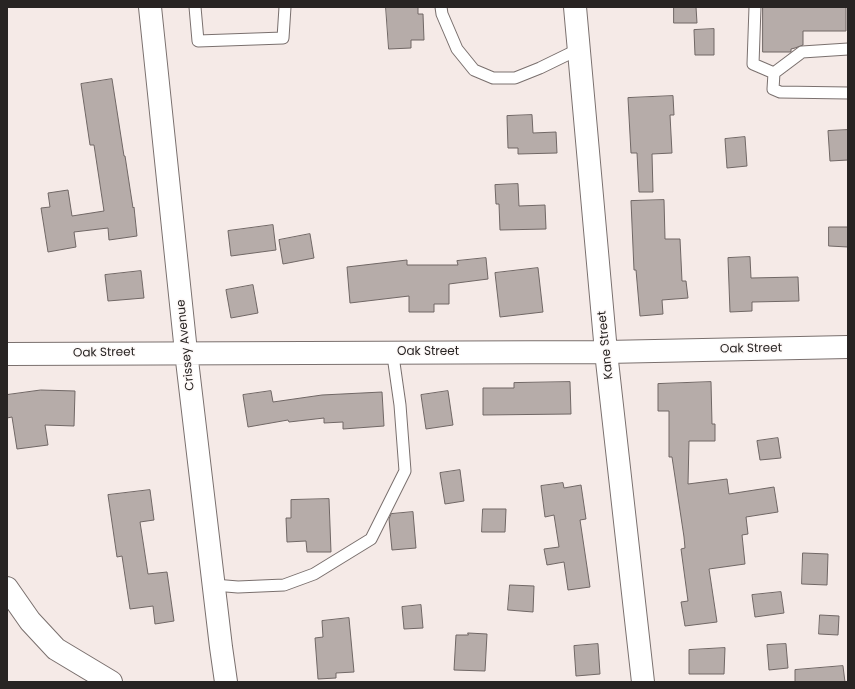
<!DOCTYPE html>
<style>
body{margin:0}
#map{position:relative;width:855px;height:689px;overflow:hidden;background:#f5eae7;font-family:Poppins,sans-serif}
canvas{display:block}
.frame{position:absolute;inset:0;border:8px solid #282423;pointer-events:none}
</style>
<div id="map">
<canvas width="855" height="689"></canvas>
<div class="frame"></div>
</div>
<script>
const context = document.querySelector('canvas').getContext('2d');
context.lineJoin = 'round';
function fillPath(path, color) { context.fillStyle = color; context.fill(path, 'evenodd'); }
function trace(path, color, width, dash) { context.strokeStyle = color; context.lineWidth = width; context.lineCap = dash ? 'butt' : 'round'; context.setLineDash(dash || []); context.stroke(path); }
function label(font, color, halo, rows, align = 'center') {
  context.font = font + ' Poppins,sans-serif'; context.lineWidth = 3; context.setLineDash([]); context.textBaseline = 'middle'; context.strokeStyle = halo; context.fillStyle = color; for (const [text, x, y, turn = 0] of rows) {
    context.save(); context.translate(x, y); context.rotate((+turn || 0) * Math.PI / 180); context.textAlign = isNaN(turn) ? turn : align; if (halo) context.strokeText(text, 0, 0); context.fillText(text, 0, 0); context.restore();
  }
}
const building = new Path2D(`
 M 386,7 L 418,7 L 418,14 L 423,14 L 424,40 L 411,40 L 411,48 L 389,49 Z
 M 674,7 L 696,7 L 697,23 L 674,23 Z
 M 763,7 L 846,7 L 846,31 L 803,31 L 803,45 L 795,48 L 791,49 L 791,52 L 763,52 Z
 M 714,29 L 714,55 L 695,55 L 694,30 Z
 M 112,79 L 124,156 L 125,156 L 133,208 L 134,207 L 137,236 L 109,240 L 108,228 L 74,232 L 76,247 L 48,252 L 41,208 L 50,207 L 48,193 L 68,190 L 72,216 L 104,211 L 94,145 L 90,145 L 81,84 Z
 M 673,96 L 674,115 L 670,115 L 672,153 L 652,154 L 653,192 L 639,192 L 637,153 L 631,153 L 628,98 Z
 M 532,115 L 533,133 L 556,132 L 557,153 L 518,154 L 518,148 L 508,148 L 507,116 Z
 M 848,130 L 848,160 L 830,161 L 828,131 Z
 M 745,137 L 747,166 L 727,168 L 725,139 Z
 M 518,184 L 519,206 L 545,205 L 546,229 L 500,230 L 499,204 L 496,204 L 495,185 Z
 M 664,200 L 665,239 L 680,239 L 682,281 L 686,281 L 688,298 L 662,300 L 663,314 L 640,316 L 636,270 L 634,270 L 631,201 Z
 M 273,225 L 276,250 L 231,256 L 228,231 Z
 M 829,227 L 848,227 L 848,247 L 829,246 Z
 M 310,234 L 314,258 L 283,264 L 279,240 Z
 M 750,257 L 751,278 L 798,277 L 799,301 L 752,302 L 752,311 L 730,312 L 728,258 Z
 M 486,258 L 488,279 L 449,284 L 449,304 L 434,304 L 434,312 L 409,312 L 409,296 L 350,303 L 347,267 L 407,260 L 407,265 L 458,265 L 457,261 Z
 M 538,268 L 543,312 L 500,317 L 495,273 Z
 M 141,271 L 144,298 L 108,301 L 105,275 Z
 M 253,285 L 258,313 L 231,318 L 226,290 Z
 M 570,382 L 571,414 L 483,415 L 483,388 L 514,388 L 514,383 Z
 M 711,382 L 712,424 L 715,424 L 715,441 L 689,441 L 688,484 L 727,479 L 729,494 L 774,487 L 778,512 L 746,517 L 748,534 L 742,535 L 745,564 L 709,569 L 717,622 L 685,626 L 681,602 L 688,601 L 681,549 L 685,548 L 684,537 L 672,457 L 669,457 L 669,411 L 658,411 L 658,384 Z
 M 41,390 L 75,391 L 74,426 L 45,425 L 48,445 L 17,449 L 12,417 L 7,418 L 7,395 Z
 M 271,391 L 273,402 L 322,395 L 382,392 L 384,426 L 343,429 L 343,422 L 324,423 L 324,418 L 289,422 L 288,420 L 248,427 L 243,395 Z
 M 448,391 L 453,425 L 426,429 L 421,395 Z
 M 778,438 L 781,458 L 760,460 L 757,441 Z
 M 460,470 L 464,501 L 445,504 L 440,473 Z
 M 563,483 L 564,488 L 581,485 L 586,519 L 580,520 L 590,587 L 568,590 L 564,562 L 547,565 L 544,549 L 559,547 L 554,515 L 545,517 L 541,486 Z
 M 150,490 L 154,520 L 140,522 L 148,574 L 167,572 L 174,621 L 155,624 L 153,606 L 130,609 L 122,556 L 117,557 L 108,495 Z
 M 329,499 L 331,552 L 307,552 L 306,541 L 287,542 L 286,518 L 291,518 L 291,500 Z
 M 483,509 L 506,509 L 505,532 L 482,532 Z
 M 413,512 L 416,548 L 392,550 L 389,519 L 391,514 Z
 M 803,553 L 828,554 L 827,585 L 802,584 Z
 M 510,585 L 534,586 L 533,612 L 508,610 Z
 M 781,592 L 784,613 L 755,617 L 752,595 Z
 M 421,605 L 423,628 L 404,629 L 402,607 Z
 M 820,615 L 839,616 L 838,635 L 819,634 Z
 M 349,618 L 354,672 L 336,673 L 336,678 L 318,679 L 315,638 L 323,637 L 322,621 Z
 M 468,633 L 487,634 L 485,671 L 454,670 L 456,635 L 468,635 Z
 M 598,644 L 600,674 L 576,676 L 574,646 Z
 M 786,644 L 788,668 L 769,670 L 767,645 Z
 M 725,648 L 724,674 L 689,674 L 689,650 Z
 M 843,666 L 845,682 L 795,682 L 795,670 Z`);
const service = new Path2D(`
 M 195,7 L 198,41 L 283,38 L 285,7
 M 441,7 L 442,14 L 457,49 L 474,70 L 493,78 L 515,78 L 540,68 L 579,49
 M 755,7 L 753,64 L 774,73
 M 848,49 L 802,52 L 774,73 L 773,89 L 780,92 L 848,93
 M 214,585 L 238,587 L 284,585 L 314,574 L 371,539 L 405,471 L 400,405 L 394,363 L 395,352`);
const minor = new Path2D(`
 M 150,7 L 186,352 L 221,647 L 226,682
 M 575,7 L 606,352 L 643,682
 M 7,354 L 606,352 L 848,347`);
const secondary = new Path2D(`
 M 7,588 L 30,621 L 56,649 L 111,682`);
const streetNames = [
 ["Crissey Avenue",186,345,-96],
 ["Kane Street",606,345,-96],
 ["Oak Street",751,349,-1],
 ["Oak Street",428,352],
 ["Oak Street",104,353,-1]
];
fillPath(building, '#b6aca9');
trace(building, '#706765', 1);
trace(service, '#7a706e', 13);
trace(minor, '#7a706e', 24);
trace(secondary, '#7a706e', 24);
trace(service, '#fff', 11);
trace(minor, '#fff', 22);
trace(secondary, '#fff', 22);
label('12px', '#282423', '#fdf9f8', streetNames);
</script>
